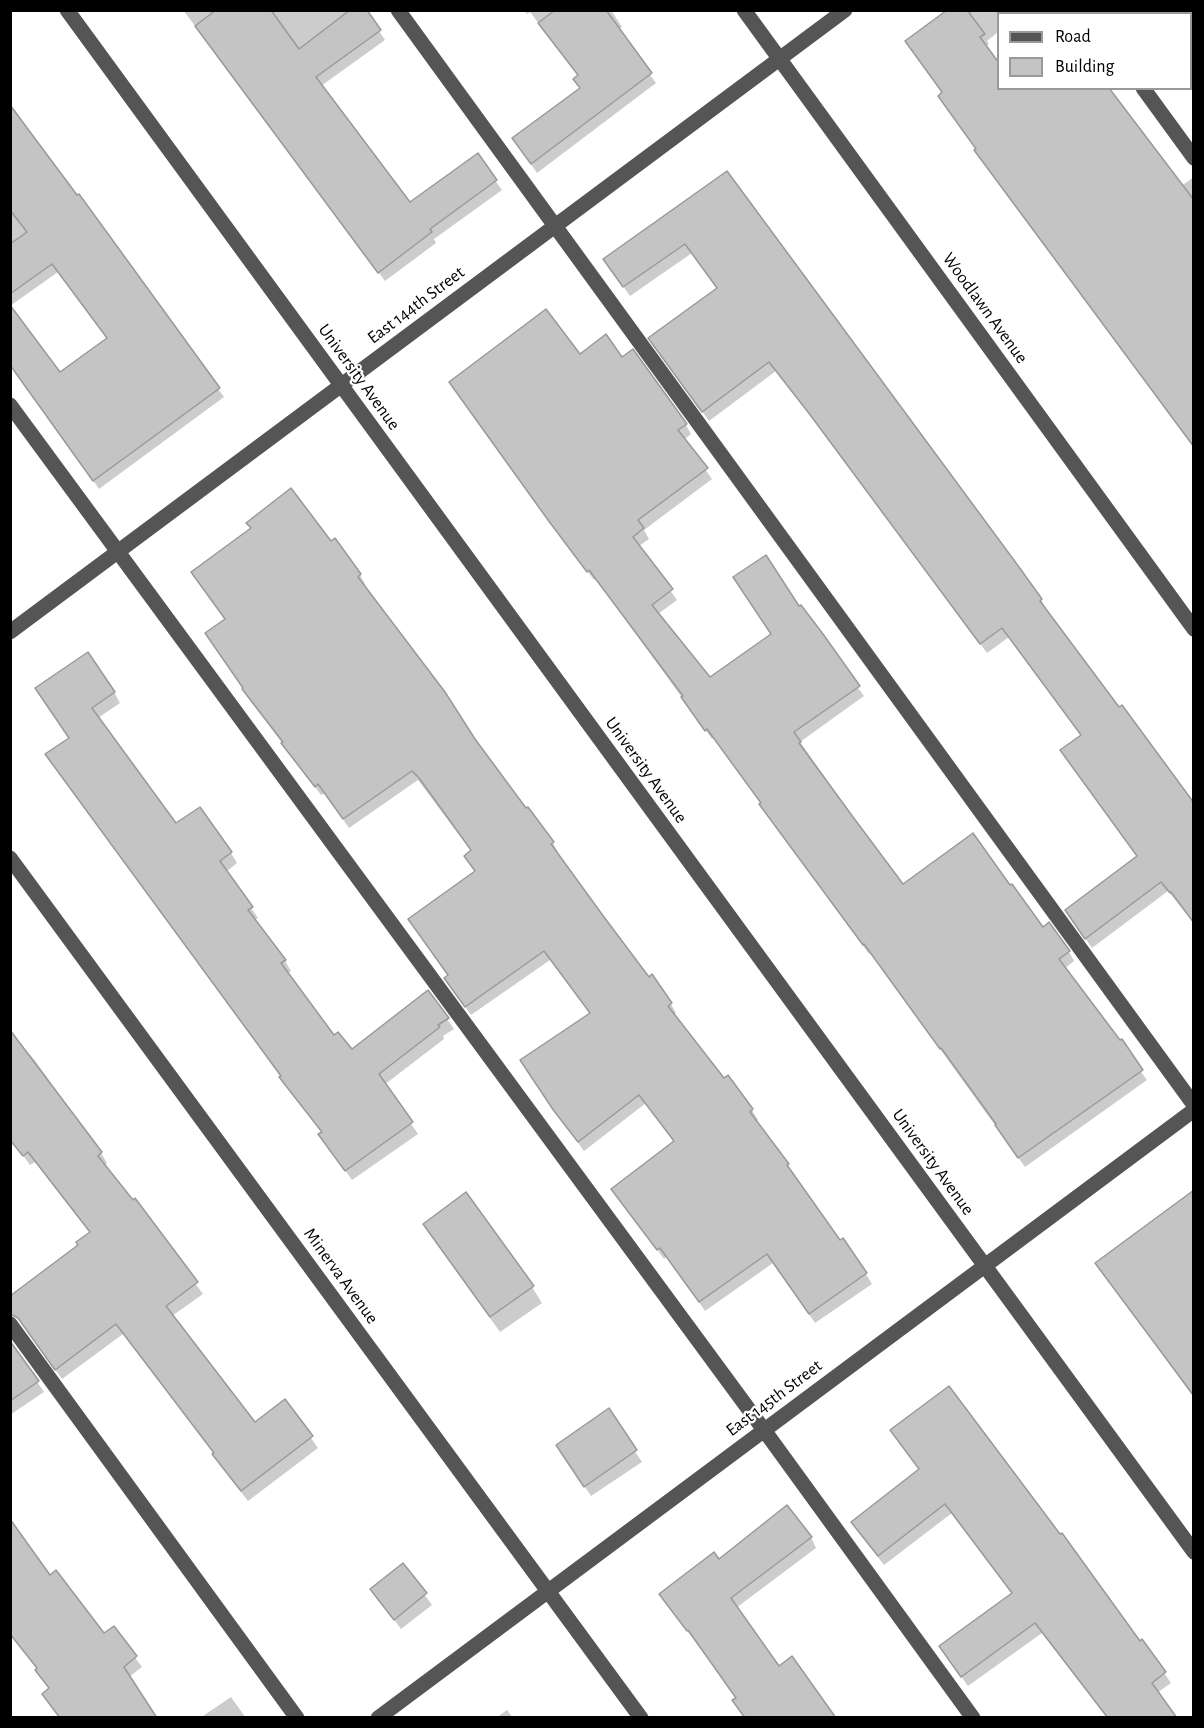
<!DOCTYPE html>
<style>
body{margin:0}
#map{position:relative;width:1204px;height:1728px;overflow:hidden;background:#fff;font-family:"Alegreya Sans",sans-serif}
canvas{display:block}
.frame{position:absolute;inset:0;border:12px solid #000;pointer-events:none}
.legend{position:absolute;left:997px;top:12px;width:195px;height:78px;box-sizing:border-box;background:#fff;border:2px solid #999;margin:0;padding:8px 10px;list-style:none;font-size:18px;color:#000}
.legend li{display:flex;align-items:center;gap:12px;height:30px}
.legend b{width:30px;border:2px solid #999}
</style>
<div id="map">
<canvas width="1204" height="1728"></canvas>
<div class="frame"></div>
<ul class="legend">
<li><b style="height:8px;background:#555"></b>Road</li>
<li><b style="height:16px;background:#c4c4c4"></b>Building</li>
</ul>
</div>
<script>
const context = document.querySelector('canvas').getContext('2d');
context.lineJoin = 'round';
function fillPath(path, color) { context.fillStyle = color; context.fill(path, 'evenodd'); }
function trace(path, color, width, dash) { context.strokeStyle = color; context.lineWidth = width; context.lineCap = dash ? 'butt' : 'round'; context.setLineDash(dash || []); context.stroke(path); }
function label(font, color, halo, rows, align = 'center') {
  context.font = font + ' "Alegreya Sans",sans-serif'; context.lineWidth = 4.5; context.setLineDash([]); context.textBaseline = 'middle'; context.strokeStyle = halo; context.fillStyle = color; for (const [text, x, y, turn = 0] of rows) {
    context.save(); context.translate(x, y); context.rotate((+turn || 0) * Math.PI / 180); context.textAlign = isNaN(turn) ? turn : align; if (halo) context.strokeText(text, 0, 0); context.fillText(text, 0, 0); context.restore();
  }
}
const shadow = new Path2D(`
 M 183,10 L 365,10 L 385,40 L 321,86 L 410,204 L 477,155 L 502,190 L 434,239 L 436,243 L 385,281 Z
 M 524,10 L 611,10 L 622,27 L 618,30 L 656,83 L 537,173 L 519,147 L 581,89 L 575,80 L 579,77 L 530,12 L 527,14 Z
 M 949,10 L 1027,10 L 1023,14 L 998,14 L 998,32 L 987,41 L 989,44 L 985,47 L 998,88 L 1181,186 L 1194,177 L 1194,447 L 982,160 L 982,154 L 943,93 Z
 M 10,103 L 21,119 L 20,120 L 224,397 L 99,489 L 75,454 L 60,374 L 108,339 L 58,272 L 10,306 Z
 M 726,173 L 1041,600 L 1047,610 L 1046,611 L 1119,709 L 1194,804 L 1194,923 L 1168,891 L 1092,948 L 1066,911 L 1138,857 L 1068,761 L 1082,736 L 1009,637 L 987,653 L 819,426 L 776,371 L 709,421 L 656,348 L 718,289 L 692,253 L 630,296 L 611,269 Z
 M 579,356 L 622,359 L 686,425 L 691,434 L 684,440 L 712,479 L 644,530 L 649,539 L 639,546 L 677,600 L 658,614 L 709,679 L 772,634 L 799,608 L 864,696 L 800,742 L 902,886 L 1043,929 L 1069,952 L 1074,961 L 1064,969 L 1147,1080 L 1025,1167 L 871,953 L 869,954 L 767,814 L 762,804 L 714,738 L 712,739 L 596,579 L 594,580 L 556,530 L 451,383 Z
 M 331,543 L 360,575 L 365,584 L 363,586 L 526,811 L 553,843 L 558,852 L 557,854 L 648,979 L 671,1004 L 676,1013 L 674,1015 L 724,1080 L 727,1077 L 752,1110 L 758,1120 L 755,1121 L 787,1164 L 840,1242 L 843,1240 L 866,1274 L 872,1284 L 815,1323 L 773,1263 L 705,1311 L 667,1256 L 664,1259 L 613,1189 L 674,1142 L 646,1103 L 584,1151 L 561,1120 L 528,1070 L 591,1014 L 550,960 L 471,1015 L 446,979 L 449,976 L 476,872 L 472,852 L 418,780 L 349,828 L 325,793 L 321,795 L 249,699 L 244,690 Z
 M 114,692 L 120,703 L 98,718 L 176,825 L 231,853 L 237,863 L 226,872 L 251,908 L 258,918 L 254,921 L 285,961 L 291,971 L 287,974 L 334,1037 L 351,1051 L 447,1019 L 454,1029 L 443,1036 L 444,1039 L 384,1085 L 418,1134 L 352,1180 L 327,1145 L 322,1133 L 287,1088 L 281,1077 L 54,765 L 70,739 L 43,699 Z
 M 10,1031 L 36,1062 L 101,1153 L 107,1163 L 104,1166 L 132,1202 L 134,1200 L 203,1294 L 172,1316 L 254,1424 L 285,1401 L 318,1448 L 248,1501 L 220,1465 L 215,1454 L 123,1334 L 62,1379 L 42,1351 L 80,1246 L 90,1233 L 35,1162 L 30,1165 L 10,1138 Z
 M 1194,1190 L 1194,1398 L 1097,1264 L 1193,1192 Z
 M 425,1224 L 532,1287 L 542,1303 L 500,1332 L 434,1240 Z
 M 18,1354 L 44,1392 L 10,1415 L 10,1359 Z
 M 608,1411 L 642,1462 L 591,1496 L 564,1456 Z
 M 892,1430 L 1140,1643 L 1142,1641 L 1171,1683 L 1157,1693 L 1176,1718 L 1107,1718 L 1042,1633 L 968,1686 L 947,1657 L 1013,1595 L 952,1513 L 884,1565 L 859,1533 L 853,1523 L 920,1470 Z
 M 811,1537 L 816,1548 L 736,1608 L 779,1668 L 737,1699 L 661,1595 L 718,1561 Z
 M 403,1565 L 432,1605 L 401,1629 L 372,1590 Z
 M 50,1577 L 104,1635 L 113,1628 L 142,1667 L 129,1677 L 60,1718 L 44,1695 L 50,1690 L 37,1671 L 38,1670 L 10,1634 Z
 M 231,1697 L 246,1718 L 200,1718 Z
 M 507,1710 L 513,1718 L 496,1718 Z`);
const building = new Path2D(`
 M 216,10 L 271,10 L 299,49 L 350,10 L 367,10 L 381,30 L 316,77 L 410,202 L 478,153 L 497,180 L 430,229 L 432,232 L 378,273 L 195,26 Z
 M 555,10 L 606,10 L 652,73 L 531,164 L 512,138 L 580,88 L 573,79 L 578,75 L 538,23 Z
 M 947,10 L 967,10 L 985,34 L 980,37 L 999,63 L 999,88 L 1109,88 L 1194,200 L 1194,447 L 974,150 L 976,149 L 938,96 L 942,92 L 905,41 Z
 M 10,105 L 77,195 L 79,194 L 220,388 L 93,481 L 10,365 L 10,305 L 60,372 L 107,338 L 52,264 L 10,294 L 10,244 L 27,232 L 10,210 Z
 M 727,171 L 1019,567 L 1042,599 L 1040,601 L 1119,707 L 1122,705 L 1194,803 L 1194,923 L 1171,892 L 1170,893 L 1161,882 L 1085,939 L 1065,910 L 1137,856 L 1060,750 L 1081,735 L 1002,628 L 980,644 L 811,416 L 769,362 L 702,412 L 648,338 L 717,288 L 685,244 L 623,287 L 603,259 Z
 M 546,309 L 580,354 L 606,334 L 622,357 L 633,349 L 687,424 L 678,430 L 708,468 L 638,520 L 644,528 L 633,537 L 673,589 L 652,605 L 710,677 L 771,634 L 733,577 L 766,555 L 799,606 L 801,605 L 823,634 L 860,686 L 794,732 L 801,742 L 799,743 L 853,817 L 903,884 L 973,833 L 1010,885 L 1012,884 L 1043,927 L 1049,922 L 1070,951 L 1059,959 L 1120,1040 L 1122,1039 L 1143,1070 L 1018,1158 L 995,1125 L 996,1124 L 941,1048 L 940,1049 L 864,944 L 863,945 L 759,804 L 761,803 L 707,729 L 705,731 L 681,697 L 683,696 L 589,570 L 587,572 L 548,520 L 449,382 Z
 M 291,488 L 331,541 L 335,538 L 361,574 L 358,577 L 445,692 L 475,739 L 526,808 L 528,807 L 554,842 L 551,844 L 604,917 L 649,977 L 652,974 L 672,1003 L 668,1006 L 724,1078 L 728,1075 L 753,1109 L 750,1112 L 789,1164 L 787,1165 L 840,1240 L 843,1238 L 867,1273 L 809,1314 L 767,1254 L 699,1302 L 660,1248 L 657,1250 L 611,1189 L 674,1141 L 639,1095 L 578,1142 L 554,1111 L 520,1060 L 590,1013 L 544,951 L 465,1007 L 444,978 L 448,975 L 408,919 L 475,871 L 464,856 L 471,850 L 419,778 L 412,771 L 343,819 L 318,784 L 315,787 L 281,743 L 283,742 L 242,689 L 243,688 L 205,633 L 225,619 L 191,572 L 251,528 L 246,523 Z
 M 88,652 L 115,692 L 92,708 L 176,823 L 200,807 L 232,852 L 220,861 L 253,907 L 248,910 L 286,960 L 281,963 L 334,1035 L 338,1032 L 352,1049 L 428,990 L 449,1018 L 438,1025 L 440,1027 L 379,1074 L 413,1122 L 345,1171 L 318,1134 L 322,1132 L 279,1077 L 281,1076 L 45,754 L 69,738 L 35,688 Z
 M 10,1030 L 102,1152 L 98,1156 L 133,1200 L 135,1198 L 198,1282 L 166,1306 L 255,1422 L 285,1399 L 313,1436 L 241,1491 L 212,1454 L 214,1453 L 116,1324 L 55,1370 L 18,1318 L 10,1314 L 10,1296 L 78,1245 L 76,1242 L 90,1232 L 28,1152 L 23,1156 L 10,1140 Z
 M 1194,1190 L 1194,1396 L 1095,1263 Z
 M 466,1192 L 534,1286 L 490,1317 L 423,1224 Z
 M 10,1341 L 39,1381 L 10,1401 Z
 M 949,1386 L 1060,1534 L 1062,1533 L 1140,1641 L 1142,1639 L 1166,1672 L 1152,1683 L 1177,1718 L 1108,1718 L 1035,1623 L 961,1677 L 939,1646 L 1012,1593 L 945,1504 L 878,1556 L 851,1522 L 919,1469 L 890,1430 Z
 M 609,1408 L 637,1450 L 584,1487 L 556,1445 Z
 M 787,1505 L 812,1537 L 731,1598 L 779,1666 L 792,1656 L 836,1718 L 745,1718 L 732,1700 L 736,1698 L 688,1630 L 687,1631 L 659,1594 L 714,1552 L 719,1559 Z
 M 10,1519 L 50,1575 L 56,1570 L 104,1633 L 114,1626 L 137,1656 L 124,1667 L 157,1718 L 60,1718 L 42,1694 L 49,1688 L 35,1670 L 37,1668 L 10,1634 Z
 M 403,1563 L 427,1593 L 394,1620 L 370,1589 Z`);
const minor = new Path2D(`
 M 67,10 L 1194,1552
 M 398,10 L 1194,1105
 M 744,10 L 1194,629
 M 1087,10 L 1089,14
 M 1143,88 L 1194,158
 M 10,405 L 764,1430 L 973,1718
 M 10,632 L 845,10
 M 10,858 L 641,1718
 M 10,1324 L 297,1718
 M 378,1718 L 1194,1110`);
const streetNames = [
 ["East 144th Street",416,305,-37],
 ["Woodlawn Avenue",985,308,54],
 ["University Avenue",359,377,54],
 ["University Avenue",646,770,54],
 ["University Avenue",933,1162,54],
 ["Minerva Avenue",341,1276,54],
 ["East 145th Street",774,1398,-37]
];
fillPath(shadow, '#0003');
fillPath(building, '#c4c4c4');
trace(building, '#999', 1.5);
trace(minor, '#555', 15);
label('18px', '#000', '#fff', streetNames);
</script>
